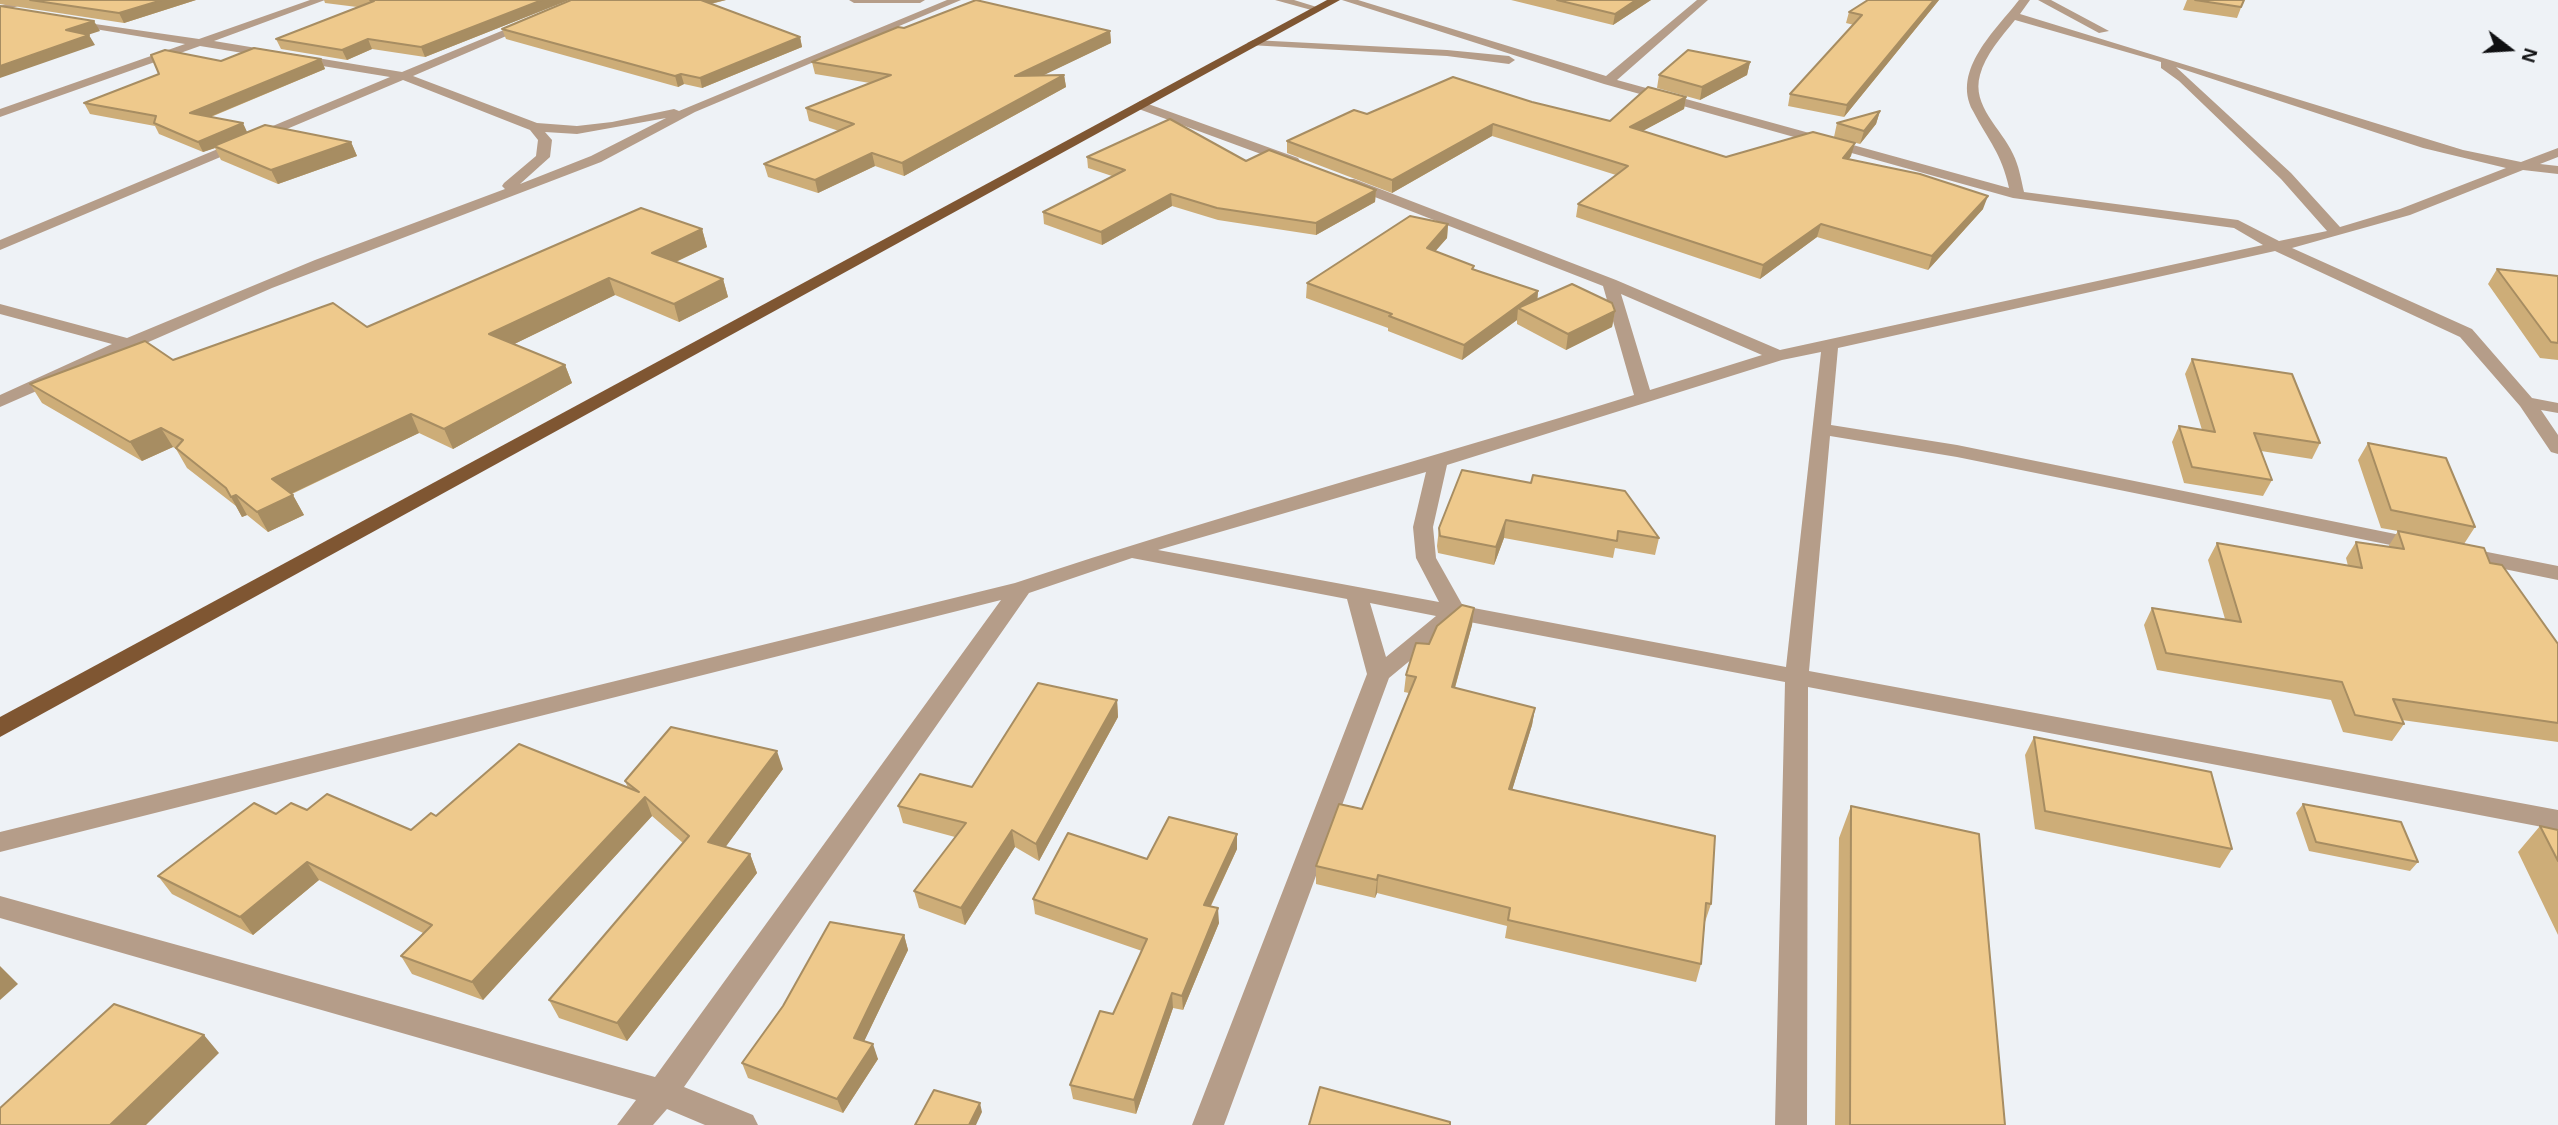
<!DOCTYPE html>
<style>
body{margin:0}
#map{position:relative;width:2558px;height:1125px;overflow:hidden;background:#eef2f6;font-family:Helvetica,sans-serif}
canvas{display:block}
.north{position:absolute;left:2474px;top:14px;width:70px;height:70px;-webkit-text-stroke:5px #eef2f6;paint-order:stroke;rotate:107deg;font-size:19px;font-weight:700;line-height:28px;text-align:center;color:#0f1012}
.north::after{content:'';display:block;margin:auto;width:24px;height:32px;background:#0f1012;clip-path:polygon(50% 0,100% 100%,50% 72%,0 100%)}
</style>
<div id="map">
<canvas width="2558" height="1125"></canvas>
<div class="north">N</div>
</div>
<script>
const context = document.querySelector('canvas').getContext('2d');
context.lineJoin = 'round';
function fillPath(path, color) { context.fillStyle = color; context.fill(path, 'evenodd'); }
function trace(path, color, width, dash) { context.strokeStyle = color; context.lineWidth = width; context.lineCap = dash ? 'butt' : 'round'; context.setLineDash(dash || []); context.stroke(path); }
const minor = new Path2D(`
 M 19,0 L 36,0 L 0,12 L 0,6 Z
 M 310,0 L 325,0 L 214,41 L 402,72 L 528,20 L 534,23 L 532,25 L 413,76 L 537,123 L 577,126 L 612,122 L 674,109 L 679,111 L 947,0 L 961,0 L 695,112 L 601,162 L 272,288 L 0,407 L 0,395 L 112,344 L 0,314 L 0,304 L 127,338 L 315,260 L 505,189 L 502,186 L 504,183 L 536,156 L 538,140 L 530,130 L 403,80 L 0,250 L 0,240 L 390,77 L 200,46 L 0,117 L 0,109 L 185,44 L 71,25 L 67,24 L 67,20 L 199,39 ZM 666,118 L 591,156 L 520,184 L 550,157 L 552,140 L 545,132 L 577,134 Z
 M 849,0 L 925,0 L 920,3 L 854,3 Z
 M 1275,0 L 1294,0 L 1320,8 L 1315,11 Z
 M 1342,0 L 1358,0 L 1606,76 L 1697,0 L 1708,0 L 1617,80 L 2009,188 C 2001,152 1989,142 1973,111 C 1951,70 1996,30 2019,0 L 2030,0 L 2020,14 L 2463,150 L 2521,162 L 2558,148 L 2558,157 L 2540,164 L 2558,166 L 2558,174 L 2523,170 L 2410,215 L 2292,248 L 2472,329 L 2532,398 L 2558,403 L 2558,413 L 2541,410 L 2558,435 L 2558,454 L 2551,452 L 2520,406 L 2460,337 L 2275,251 L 1838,348 L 1831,425 L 1957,445 L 2420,539 L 2430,545 L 2427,550 L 2420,551 L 1957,457 L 1830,436 L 1809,671 L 2558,810 L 2558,830 L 1808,687 L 1807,1125 L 1775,1125 L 1785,682 L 1459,620 L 1389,678 L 1224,1125 L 1192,1125 L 1367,674 L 1347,599 L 1132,558 L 1029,593 L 684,1087 L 753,1115 L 758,1125 L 705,1125 L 667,1109 L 653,1125 L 617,1125 L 636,1100 L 0,918 L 0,896 L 655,1077 L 1001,600 L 0,852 L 0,832 L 1015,583 C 1219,515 1428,459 1634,395 L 1603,286 L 1344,185 L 1344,179 L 1354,179 L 1616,280 L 1780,350 L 2263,245 L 2234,228 L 2013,198 L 1604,84 ZM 2015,20 L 2161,62 L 2161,68 L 2179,81 L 2281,179 L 2327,231 L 2279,241 L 2238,220 L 2024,192 C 2021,179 2019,166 2013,154 C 2002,129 1971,106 1980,75 C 1985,55 2002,36 2015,20 ZM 2176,67 L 2423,148 L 2506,168 L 2400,209 L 2340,227 L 2291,173 ZM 1621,294 L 1762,355 L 1650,390 ZM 1821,352 L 1786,667 L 1463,606 L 1436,558 L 1433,527 L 1447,465 L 1782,360 ZM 1426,472 L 1413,527 L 1416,558 L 1439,602 L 1158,550 ZM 1370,603 L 1436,616 L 1386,657 Z
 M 2038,0 L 2051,0 L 2109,31 L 2099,33 Z
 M 1253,40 L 1447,50 L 1509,56 L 1515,60 L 1509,64 L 1447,56 L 1249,45 L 1247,43 Z
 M 1140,101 L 1298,158 L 1300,161 L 1288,164 L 1136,108 L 1134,105 Z
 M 2462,547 L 2558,566 L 2558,580 L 2455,559 L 2452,554 Z`);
const major = new Path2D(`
 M 1327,0 L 1340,0 L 0,737 L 0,717 Z`);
const wall = new Path2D(`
 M 0,0 L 196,0 L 124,23 L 0,4 Z
 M 324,0 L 569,0 L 425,57 L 372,49 L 347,60 L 281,49 L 276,39 L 357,7 L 325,3 Z
 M 571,0 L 726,0 L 711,4 L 800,37 L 802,47 L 702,88 L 684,84 L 678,87 L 506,39 L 502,29 Z
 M 1511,0 L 1651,0 L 1613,25 Z
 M 1868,0 L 1939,0 L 1844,117 L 1788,106 L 1790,94 L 1854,25 L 1846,23 L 1849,12 Z
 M 2187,0 L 2244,0 L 2237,18 L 2183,10 Z
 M 904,28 L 1110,31 L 1111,43 L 1043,75 L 1064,75 L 1066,87 L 904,176 L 875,166 L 818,193 L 768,177 L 764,164 L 839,131 L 809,121 L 806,108 L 870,83 L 815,74 L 812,62 Z
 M 321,59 L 325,69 L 211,117 L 247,132 L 351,142 L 357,156 L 278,184 L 221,160 L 215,148 L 203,152 L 159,134 L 155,126 L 90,114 L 84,103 L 159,74 L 221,61 Z
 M 1750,62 L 1747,75 L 1700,100 L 1657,88 L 1659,75 Z
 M 1686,97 L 1684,109 L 1642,131 L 1726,157 L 1851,156 L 1849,159 L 1983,209 L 1928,270 L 1817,237 L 1760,279 L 1576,217 L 1578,204 L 1616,175 L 1492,136 L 1392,193 L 1287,153 L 1287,141 L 1367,114 L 1532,102 L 1610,121 Z
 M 1880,111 L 1876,124 L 1860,144 L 1834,137 L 1837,123 Z
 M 1087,157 L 1246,161 L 1376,190 L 1375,202 L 1316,235 L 1218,220 L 1172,206 L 1102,245 L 1044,224 L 1043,212 L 1112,176 L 1088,168 Z
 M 1448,224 L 1447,238 L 1435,251 L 1473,269 L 1538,291 L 1537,300 L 1615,311 L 1612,327 L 1566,350 L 1517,324 L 1517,320 L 1462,360 L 1388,331 L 1388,328 L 1306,298 L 1307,283 Z
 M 702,229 L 707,247 L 676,262 L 723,279 L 728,297 L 679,322 L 615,295 L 514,344 L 565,365 L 572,383 L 453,449 L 419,433 L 292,494 L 304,515 L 268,532 L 247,515 L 242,517 L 236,506 L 187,468 L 176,449 L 173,447 L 142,461 L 42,403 L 30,384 L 367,327 Z
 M 2497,269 L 2558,276 L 2558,360 L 2540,358 L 2488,284 Z
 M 2192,359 L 2320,443 L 2312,459 L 2261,451 L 2272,480 L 2263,496 L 2184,483 L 2172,442 L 2179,426 L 2202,430 L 2185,374 Z
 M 2368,443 L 2475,527 L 2464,544 L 2490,563 L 2558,644 L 2558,742 L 2402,720 L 2404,724 L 2392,741 L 2343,732 L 2331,700 L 2157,670 L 2144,625 L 2152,608 L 2225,619 L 2208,560 L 2217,543 L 2348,566 L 2346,558 L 2356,542 L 2388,547 L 2398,531 L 2381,528 L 2358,460 Z
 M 1462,470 L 1659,538 L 1655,555 L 1615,548 L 1613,558 L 1504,538 L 1494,565 L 1438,553 L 1437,546 L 1439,528 Z
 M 1474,608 L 1472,625 L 1455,688 L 1535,708 L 1532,725 L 1512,790 L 1711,904 L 1705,922 L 1701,964 L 1696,982 L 1505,938 L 1507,926 L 1377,893 L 1375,898 L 1316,884 L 1316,866 L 1362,809 L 1409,693 L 1404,692 L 1406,675 L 1429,644 Z
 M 1117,700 L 1118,717 L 1039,861 L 1015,847 L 965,925 L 919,908 L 914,891 L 955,837 L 903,823 L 898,806 L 972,787 Z
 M 2034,737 L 2232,849 L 2220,868 L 2035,829 L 2025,755 Z
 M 783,769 L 725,847 L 750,854 L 757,873 L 627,1041 L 559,1018 L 549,1000 L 683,843 L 652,816 L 483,1000 L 412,974 L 401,956 L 423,933 L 319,880 L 253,935 L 172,894 L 158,876 L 276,814 L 307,810 L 411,830 L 436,816 L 628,788 L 625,781 Z
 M 2303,804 L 2418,862 L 2410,871 L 2309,851 L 2296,813 Z
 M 1851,806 L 2005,1125 L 1835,1125 L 1839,838 Z
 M 2540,826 L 2558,830 L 2558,935 L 2518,852 Z
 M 1237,849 L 1211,906 L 1219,923 L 1183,1010 L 1173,1008 L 1136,1114 L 1073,1099 L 1070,1085 L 1113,1014 L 1142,951 L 1035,914 L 1033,899 L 1147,859 Z
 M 904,935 L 908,950 L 864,1041 L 878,1059 L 843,1113 L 748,1078 L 742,1063 Z`);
const shadedWall = new Path2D(`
 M 162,0 L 196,0 L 124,23 L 119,13 Z
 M 542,0 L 569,0 L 425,57 L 421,47 Z
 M 695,0 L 726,0 L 697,7 Z
 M 1636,0 L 1651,0 L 1613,25 L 1615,14 Z
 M 1934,0 L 1939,0 L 1844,117 L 1847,105 Z
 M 94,21 L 100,31 L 72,40 L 66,30 Z
 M 1110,31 L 1111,43 L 1017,88 L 1015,76 Z
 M 89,35 L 95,45 L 0,78 L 0,66 Z
 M 800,37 L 802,47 L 702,88 L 700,78 Z
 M 368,39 L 372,49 L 347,60 L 342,50 Z
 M 321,59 L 325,69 L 195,123 L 190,113 Z
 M 1750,62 L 1747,75 L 1700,100 L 1702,87 Z
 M 681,74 L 684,84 L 678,87 L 675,76 Z
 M 1064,75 L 1066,87 L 904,176 L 902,163 Z
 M 1686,97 L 1684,109 L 1628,139 L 1630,127 Z
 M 1880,111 L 1876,124 L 1860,144 L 1864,131 Z
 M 243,123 L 248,134 L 214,146 L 215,148 L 203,152 L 198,142 Z
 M 1493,124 L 1492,136 L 1392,193 L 1392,180 Z
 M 351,142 L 357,156 L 278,184 L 271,170 Z
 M 1855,143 L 1851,156 L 1840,170 L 1843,158 Z
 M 872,153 L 875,166 L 818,193 L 815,180 Z
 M 1376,190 L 1375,202 L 1316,235 L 1316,223 Z
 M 1171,194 L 1172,206 L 1102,245 L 1101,232 Z
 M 1988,196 L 1983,209 L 1928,270 L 1932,256 Z
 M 1448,224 L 1447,238 L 1426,262 L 1427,248 Z
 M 1821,224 L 1817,237 L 1760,279 L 1763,265 Z
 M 702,229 L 707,247 L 658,270 L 652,253 Z
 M 609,278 L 615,295 L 496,353 L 489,334 Z
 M 723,279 L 728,297 L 679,322 L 674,304 Z
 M 1538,291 L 1537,305 L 1518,308 L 1517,320 L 1462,360 L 1464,345 Z
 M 1615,311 L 1612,327 L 1566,350 L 1568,334 Z
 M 565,365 L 572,383 L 453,449 L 444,429 Z
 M 411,414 L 419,433 L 282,498 L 272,479 Z
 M 161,428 L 173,447 L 142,461 L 130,442 Z
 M 236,495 L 247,515 L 242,517 L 231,497 Z
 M 293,495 L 304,515 L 268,532 L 257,512 Z
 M 1506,520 L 1504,538 L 1494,565 L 1496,547 Z
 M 1474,608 L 1472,625 L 1450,705 L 1452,687 Z
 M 1117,700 L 1118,717 L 1039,861 L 1036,844 Z
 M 1535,708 L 1532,725 L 1507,807 L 1509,789 Z
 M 777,751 L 783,769 L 716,860 L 708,842 Z
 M 645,797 L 652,816 L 483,1000 L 472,982 Z
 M 1012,830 L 1015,847 L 965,925 L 961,908 Z
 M 1237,834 L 1237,849 L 1204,920 L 1204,905 Z
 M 750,854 L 757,873 L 627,1041 L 617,1023 Z
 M 307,862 L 319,880 L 253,935 L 240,917 Z
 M 1378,875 L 1377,893 L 1375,898 L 1377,880 Z
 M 1218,908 L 1219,923 L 1183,1010 L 1182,996 Z
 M 904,935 L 908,950 L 859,1052 L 854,1038 Z
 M 0,966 L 18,984 L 0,1000 Z
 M 1172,993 L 1173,1008 L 1136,1114 L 1134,1100 Z
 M 204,1035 L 219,1053 L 146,1125 L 110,1125 Z
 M 873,1044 L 878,1059 L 843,1113 L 837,1099 Z
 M 980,1103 L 982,1112 L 976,1125 L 969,1125 Z`);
const building = new Path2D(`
 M 30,0 L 162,0 L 119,13 Z
 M 370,0 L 542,0 L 421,47 L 368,39 L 342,50 L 276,39 L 374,1 Z
 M 571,0 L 701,0 L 800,37 L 700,78 L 681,74 L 675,76 L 502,29 Z
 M 976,0 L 1110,31 L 1015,76 L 1064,75 L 902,163 L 872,153 L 815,180 L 764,164 L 854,124 L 806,108 L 891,75 L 812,62 L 898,27 L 904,28 Z
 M 1557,0 L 1636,0 L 1615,14 Z
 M 1868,0 L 1934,0 L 1847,105 L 1790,94 L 1862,15 L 1849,12 Z
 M 2195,0 L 2244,0 L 2241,7 Z
 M 0,6 L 94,21 L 66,30 L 89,35 L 0,66 Z
 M 254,48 L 321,59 L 190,113 L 243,123 L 198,142 L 154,123 L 156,116 L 84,103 L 159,74 L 151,55 L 165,50 L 221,61 Z
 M 1688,50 L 1750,62 L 1702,87 L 1659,75 Z
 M 1453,77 L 1532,102 L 1610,121 L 1648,87 L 1686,97 L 1630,127 L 1726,157 L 1813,132 L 1855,143 L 1843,158 L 1920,174 L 1988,196 L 1932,256 L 1821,224 L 1763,265 L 1578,204 L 1628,166 L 1493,124 L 1392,180 L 1287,141 L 1354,110 L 1367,114 Z
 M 1880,111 L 1864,131 L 1837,123 Z
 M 1170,119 L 1246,161 L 1269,150 L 1376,190 L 1316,223 L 1217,208 L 1171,194 L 1101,232 L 1043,212 L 1125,170 L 1087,157 Z
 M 265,125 L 351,142 L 271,170 L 214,146 Z
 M 641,208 L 702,229 L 652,253 L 723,279 L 674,304 L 609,278 L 489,334 L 565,365 L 444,429 L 411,414 L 272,479 L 293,495 L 257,512 L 236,495 L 231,497 L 226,488 L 176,448 L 183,440 L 161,428 L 130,442 L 30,384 L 145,341 L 173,360 L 333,303 L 367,327 Z
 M 1410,216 L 1448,224 L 1427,248 L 1474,266 L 1472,269 L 1538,291 L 1464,345 L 1389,316 L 1392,314 L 1307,283 Z
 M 2497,269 L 2558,276 L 2558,343 L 2551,342 Z
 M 1572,284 L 1612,303 L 1615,311 L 1568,334 L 1518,308 Z
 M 2192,359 L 2292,374 L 2320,443 L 2254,433 L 2272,480 L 2192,467 L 2179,426 L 2215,432 Z
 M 2368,443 L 2446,458 L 2475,527 L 2391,510 Z
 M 1462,470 L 1531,483 L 1533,475 L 1625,491 L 1659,538 L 1618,531 L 1617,541 L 1506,520 L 1496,547 L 1440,536 L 1439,528 Z
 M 2398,531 L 2484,548 L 2490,563 L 2502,565 L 2558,644 L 2558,723 L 2393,699 L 2404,724 L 2355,715 L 2342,682 L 2166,653 L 2152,608 L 2241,622 L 2217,543 L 2362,568 L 2356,542 L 2404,549 Z
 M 1462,605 L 1474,608 L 1452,687 L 1535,708 L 1509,789 L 1715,836 L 1711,904 L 1706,903 L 1701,964 L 1508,920 L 1510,908 L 1378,875 L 1377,880 L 1316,866 L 1339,804 L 1362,809 L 1416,677 L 1406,675 L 1416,643 L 1429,644 L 1437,626 Z
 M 1038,683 L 1117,700 L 1036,844 L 1012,830 L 961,908 L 914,891 L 966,823 L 898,806 L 920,774 L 972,787 Z
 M 671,727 L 777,751 L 708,842 L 750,854 L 617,1023 L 549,1000 L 689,836 L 645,797 L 472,982 L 401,956 L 432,925 L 307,862 L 240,917 L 158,876 L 254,803 L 276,814 L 291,803 L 307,810 L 327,794 L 411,830 L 431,813 L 436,816 L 519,744 L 639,792 L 625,781 Z
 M 2034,737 L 2211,772 L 2232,849 L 2045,811 Z
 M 2303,804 L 2401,822 L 2418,862 L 2316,842 Z
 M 1851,806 L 1979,834 L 2005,1125 L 1850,1125 Z
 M 1169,817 L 1237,834 L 1204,905 L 1218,908 L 1182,996 L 1172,993 L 1134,1100 L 1070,1085 L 1100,1011 L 1113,1014 L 1147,939 L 1033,899 L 1068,833 L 1147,859 Z
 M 2540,826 L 2558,830 L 2558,861 Z
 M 830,922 L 904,935 L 854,1038 L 873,1044 L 837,1099 L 742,1063 L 783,1006 Z
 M 114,1004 L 204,1035 L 110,1125 L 0,1125 L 0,1108 Z
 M 1320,1087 L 1450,1122 L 1450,1125 L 1309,1125 Z
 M 934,1090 L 980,1103 L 969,1125 L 915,1125 Z`);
fillPath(minor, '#b59d89');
fillPath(major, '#7f5632');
fillPath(wall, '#cdad78');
fillPath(shadedWall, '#a78d62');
fillPath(building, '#eec98c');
trace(building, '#a78d62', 2);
</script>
